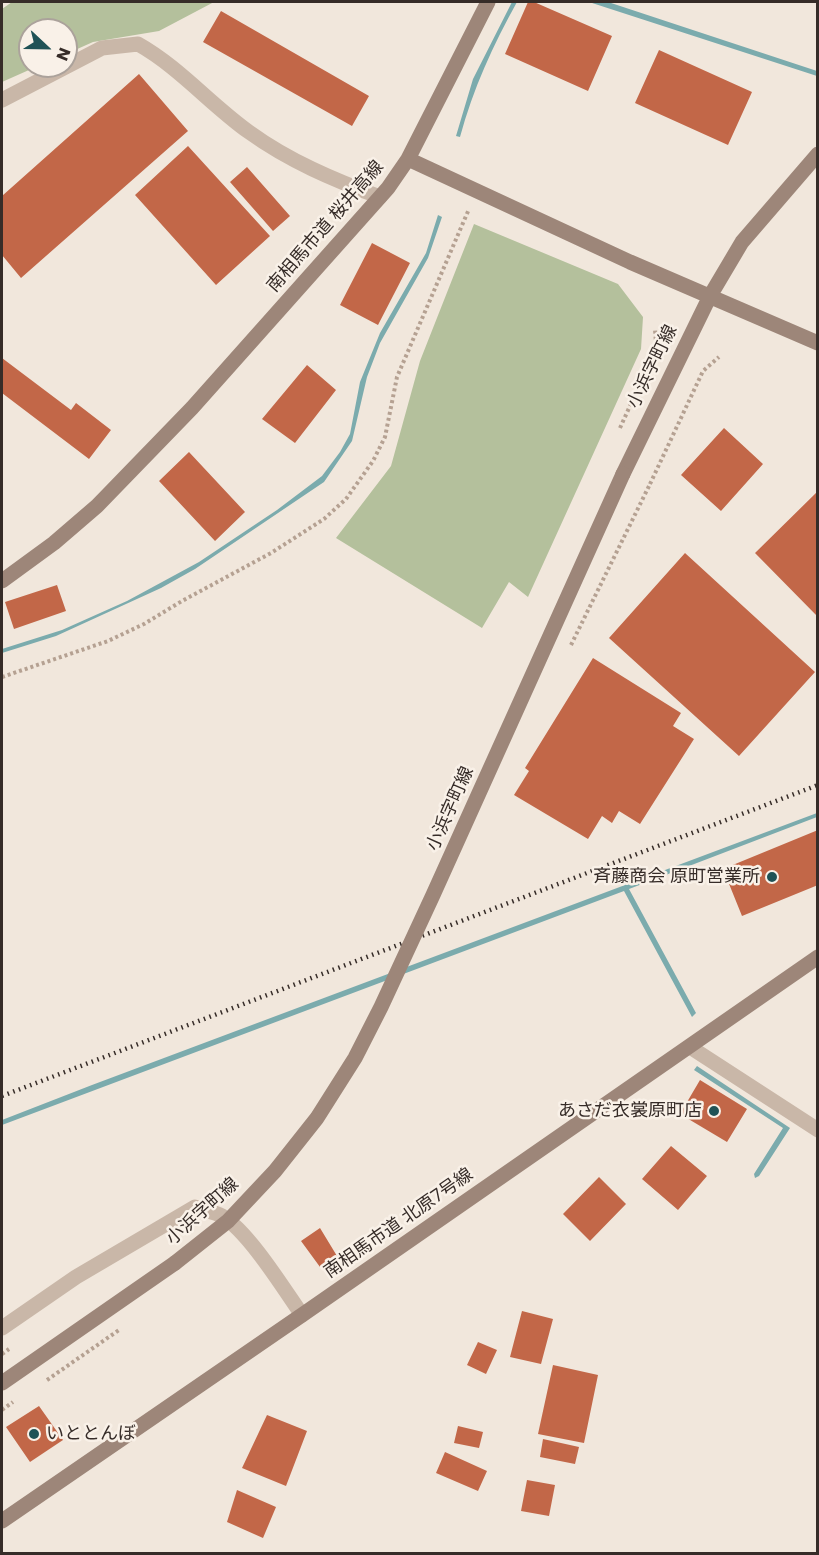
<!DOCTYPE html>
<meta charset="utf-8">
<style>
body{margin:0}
#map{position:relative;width:819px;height:1555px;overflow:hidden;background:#f1e7dc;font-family:Poppins,sans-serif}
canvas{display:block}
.frame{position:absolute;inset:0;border:3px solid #362c28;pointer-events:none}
.north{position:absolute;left:18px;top:18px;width:60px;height:60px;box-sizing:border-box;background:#f9f1e8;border:2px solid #aba29b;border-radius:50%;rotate:112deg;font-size:16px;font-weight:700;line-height:24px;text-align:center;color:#362c28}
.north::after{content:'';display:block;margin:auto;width:21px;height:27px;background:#1f5256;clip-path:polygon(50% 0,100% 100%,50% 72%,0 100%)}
</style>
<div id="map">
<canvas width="819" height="1555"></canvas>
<div class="frame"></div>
<div class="north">N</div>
</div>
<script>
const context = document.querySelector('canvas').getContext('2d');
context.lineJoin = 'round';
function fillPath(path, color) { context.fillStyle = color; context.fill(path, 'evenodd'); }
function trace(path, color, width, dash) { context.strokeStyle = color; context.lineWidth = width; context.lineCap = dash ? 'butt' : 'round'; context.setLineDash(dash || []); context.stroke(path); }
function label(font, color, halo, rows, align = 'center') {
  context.font = font + ' Poppins,"Noto Sans JP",sans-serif'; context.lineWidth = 5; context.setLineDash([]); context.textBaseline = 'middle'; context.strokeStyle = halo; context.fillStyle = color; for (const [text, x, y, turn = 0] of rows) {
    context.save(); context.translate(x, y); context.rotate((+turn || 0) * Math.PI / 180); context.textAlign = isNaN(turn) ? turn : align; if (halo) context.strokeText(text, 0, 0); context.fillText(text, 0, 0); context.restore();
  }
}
const green = new Path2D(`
 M 12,2 L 214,2 L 159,31 L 93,42 L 66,54 L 66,30 L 30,30 L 30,66 L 38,66 L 2,82 L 2,9 Z
 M 474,224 L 618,284 L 643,317 L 641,349 L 528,597 L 509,582 L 482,628 L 336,538 L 391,466 L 420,361 Z`);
const water = new Path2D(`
 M 512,2 L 517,2 C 493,45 473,89 460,137 L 456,136 L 473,79 Z
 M 589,2 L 608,2 L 817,71 L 817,76 Z
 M 438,215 L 442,217 L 428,258 L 380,343 L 367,377 L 352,441 L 324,482 L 195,569 L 161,588 L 56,636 L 2,653 L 2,649 L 62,630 L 127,601 L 199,562 L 277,510 L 322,476 L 340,452 L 350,434 L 360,382 L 380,333 L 426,253 Z
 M 817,813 L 817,817 L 629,889 L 696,1013 L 692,1017 L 624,891 L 2,1125 L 2,1120 L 92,1085 Z
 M 697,1066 L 790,1128 L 759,1176 L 755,1178 L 754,1174 L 783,1128 L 694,1070 Z`);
const building = new Path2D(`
 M 528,2 L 534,2 L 612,36 L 588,91 L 505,54 Z
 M 221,11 L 369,96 L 352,126 L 203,42 Z
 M 659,50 L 752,92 L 728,145 L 635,103 Z
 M 139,74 L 188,131 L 21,278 L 2,255 L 2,196 Z
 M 188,146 L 270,236 L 216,285 L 135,195 Z
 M 247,167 L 290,216 L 273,231 L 230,182 Z
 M 372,243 L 410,263 L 378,325 L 340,305 Z
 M 2,358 L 71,410 L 76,403 L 111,430 L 89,459 L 2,393 Z
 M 307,365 L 336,390 L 295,443 L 262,419 Z
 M 724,428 L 763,464 L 721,511 L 681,475 Z
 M 189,452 L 245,512 L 215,541 L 159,481 Z
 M 818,491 L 818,617 L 755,553 Z
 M 685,553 L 815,672 L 739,756 L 609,638 Z
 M 57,585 L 66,611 L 14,629 L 5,602 Z
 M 593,658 L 681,713 L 673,726 L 694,739 L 640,824 L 619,811 L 612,823 L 602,816 L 588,839 L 514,795 L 529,771 L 525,768 Z
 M 818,830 L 818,885 L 742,916 L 723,869 Z
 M 700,1080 L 747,1109 L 727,1142 L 680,1114 Z
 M 671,1146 L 707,1176 L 678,1210 L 642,1179 Z
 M 599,1177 L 626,1204 L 590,1241 L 563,1214 Z
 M 320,1228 L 337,1256 L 320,1267 L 301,1241 Z
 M 522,1311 L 553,1319 L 541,1364 L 510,1357 Z
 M 478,1342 L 497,1350 L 486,1374 L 467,1365 Z
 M 553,1365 L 598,1375 L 584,1443 L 538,1434 Z
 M 39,1406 L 63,1440 L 30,1462 L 6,1427 Z
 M 267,1415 L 307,1431 L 286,1486 L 242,1468 Z
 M 458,1426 L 483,1432 L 479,1448 L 454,1443 Z
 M 543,1439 L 579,1447 L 575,1464 L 540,1457 Z
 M 445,1452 L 487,1471 L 478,1491 L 436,1473 Z
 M 527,1480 L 555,1485 L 549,1516 L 521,1511 Z
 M 237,1490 L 276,1507 L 263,1538 L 227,1522 Z`);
const path = new Path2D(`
 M 620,428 L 652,357 L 656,344 L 655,329
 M 650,484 L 703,371 L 719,357
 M 2,677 L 108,641 L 144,624 L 182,601 L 271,553 L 324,519 L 346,499 L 373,461 L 385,437 L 397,377 L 469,209
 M 2,1354 L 9,1349
 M 47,1380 L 119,1330
 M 2,1410 L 13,1402`);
const lane = new Path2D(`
 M 2,100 L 102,48 L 138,44 C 179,67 211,105 249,132 C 289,161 334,180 380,197`);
const street = new Path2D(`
 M 690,1047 L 818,1130
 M 2,1328 L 76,1277 L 195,1207 C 203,1210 214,1212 222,1216 C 248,1231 284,1289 302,1315`);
const secondary = new Path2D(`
 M 408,159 L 488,2
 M 623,474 L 710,296 L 742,242 L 818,154
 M 2,581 L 54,543 L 97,506 L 192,408 L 388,188 L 408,159 L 630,262 L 818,343
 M 2,1383 L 175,1263
 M 2,1521 L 302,1315 L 818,957`);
const rail = new Path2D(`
 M 2,1096 L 818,785`);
const pathBridge = new Path2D(`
 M 571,645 L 650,484`);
const secondaryBridge = new Path2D(`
 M 175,1263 L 228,1221 L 275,1171 L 317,1118 L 355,1058 L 381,1007 L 433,895 L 623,474`);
const markers = [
 [772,877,6,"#1f5256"],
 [714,1111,6,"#1f5256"],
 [34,1434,6,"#1f5256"]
];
const streetNames = [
 ["南相馬市道 桜井高線",326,227,-49],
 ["小浜字町線",653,367,-64],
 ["小浜字町線",451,809,-66],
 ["小浜字町線",203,1212,-42],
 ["南相馬市道 北原7号線",399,1224,-35]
];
const poiNames = [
 ["斉藤商会 原町営業所",760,877],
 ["あさだ衣裳原町店",702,1111],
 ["いととんぼ",46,1434,"left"]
];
fillPath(green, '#b4c09c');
fillPath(water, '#7babad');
fillPath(building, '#c26748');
trace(path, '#b5a192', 4, [3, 3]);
trace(lane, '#c9b7a8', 15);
trace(street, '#c9b7a8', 15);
trace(secondary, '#9d8679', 15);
trace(rail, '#362c28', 4.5, [1.5, 4.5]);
trace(pathBridge, '#b5a192', 4, [3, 3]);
trace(secondaryBridge, '#9d8679', 15);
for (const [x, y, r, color] of markers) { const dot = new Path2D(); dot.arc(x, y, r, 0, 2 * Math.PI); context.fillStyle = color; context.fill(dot); trace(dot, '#f9f1e8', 2); }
label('18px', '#362c28', '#f9f1e8', streetNames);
label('18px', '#362c28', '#f9f1e8', poiNames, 'right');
</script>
